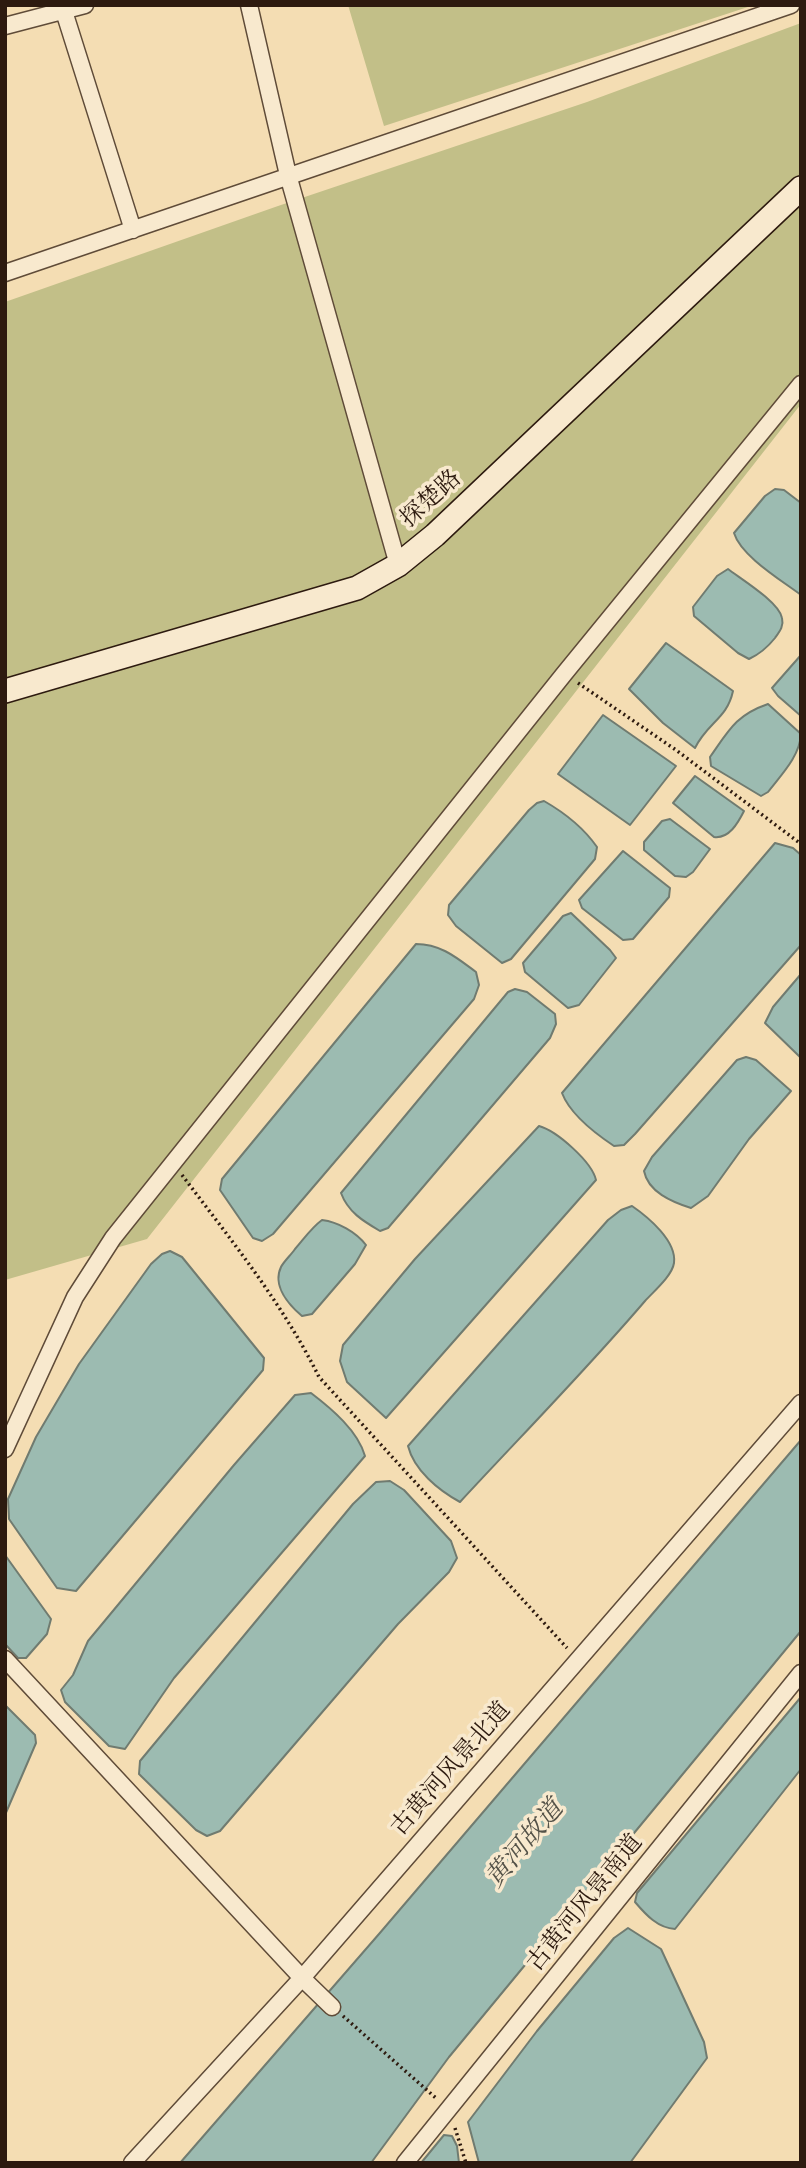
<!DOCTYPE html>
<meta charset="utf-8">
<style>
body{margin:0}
#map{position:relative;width:806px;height:2168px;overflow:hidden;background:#f4ddb3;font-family:"IM FELL Double Pica",serif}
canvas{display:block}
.frame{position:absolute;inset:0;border:7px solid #2d1a0f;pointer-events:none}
</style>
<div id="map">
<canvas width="806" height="2168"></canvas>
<div class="frame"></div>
</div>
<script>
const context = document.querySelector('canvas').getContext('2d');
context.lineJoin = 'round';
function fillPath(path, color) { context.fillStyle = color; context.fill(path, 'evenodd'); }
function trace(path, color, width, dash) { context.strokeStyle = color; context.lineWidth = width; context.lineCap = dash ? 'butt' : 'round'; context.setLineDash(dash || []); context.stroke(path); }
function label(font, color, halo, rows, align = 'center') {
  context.font = font + ' "IM FELL Double Pica","Noto Serif SC",serif'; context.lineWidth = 7; context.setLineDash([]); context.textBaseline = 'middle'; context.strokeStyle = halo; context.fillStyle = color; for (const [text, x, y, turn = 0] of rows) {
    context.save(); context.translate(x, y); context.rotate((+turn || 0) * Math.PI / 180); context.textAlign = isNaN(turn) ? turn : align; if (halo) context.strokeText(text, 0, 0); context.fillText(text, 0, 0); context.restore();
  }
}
const green = new Path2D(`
 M 348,5 L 754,5 L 384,126 Z
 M 801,23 L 801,404 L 147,1239 L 5,1280 L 5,302 L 278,206 L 587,102 Z`);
const water = new Path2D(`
 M 775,489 L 784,490 L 801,503 L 801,595 C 781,580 741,556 734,533 L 765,496 Z
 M 728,569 C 741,579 779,602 782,618 C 784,626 780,631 775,638 C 767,648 760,654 749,659 L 738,653 L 694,616 L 693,607 L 717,576 Z
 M 666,643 L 733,691 C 727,719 708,722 695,748 L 663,723 L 629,689 Z
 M 801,655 L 801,716 L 778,696 L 772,688 Z
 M 768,704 L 801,734 C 800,756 781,775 768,792 L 761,796 L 711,766 L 710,757 C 729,730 736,715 768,704 Z
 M 603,715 L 676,766 L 630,825 L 558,774 Z
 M 695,776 L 744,811 C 738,823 729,839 714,837 L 673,803 Z
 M 544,801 C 565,813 583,827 597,847 L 595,859 L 511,959 L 502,963 L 456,926 L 448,915 L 449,905 L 529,810 L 537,803 Z
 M 670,819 L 710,849 L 693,872 L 686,877 L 675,876 L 644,850 L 644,842 L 662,821 Z
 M 775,843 L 793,848 L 801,855 L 801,945 L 635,1134 L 624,1145 L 614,1146 C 596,1134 570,1114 562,1093 Z
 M 623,851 L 670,888 L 669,897 L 633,939 L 623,940 L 582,908 L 579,900 Z
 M 571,913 L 610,950 L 616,958 L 579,1005 L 568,1008 L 525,972 L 523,963 L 563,916 Z
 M 416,944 C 441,944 457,958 476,972 L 479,985 L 474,999 L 273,1234 L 262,1241 L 253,1238 L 220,1190 L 222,1179 Z
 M 801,974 L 801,1058 L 765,1023 L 773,1007 Z
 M 515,989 L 527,992 L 555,1014 L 556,1024 L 550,1038 L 388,1228 L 380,1231 C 363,1221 348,1212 341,1193 L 508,992 Z
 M 746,1057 L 756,1060 L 791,1091 L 749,1139 L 708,1196 L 691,1208 C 672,1202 648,1192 644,1171 L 652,1157 L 737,1060 Z
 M 539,1126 C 557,1131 592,1162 596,1180 L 386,1418 L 347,1382 L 340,1361 L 343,1345 L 415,1259 Z
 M 632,1206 C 648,1217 677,1241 674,1263 C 672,1276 654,1291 645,1301 C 586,1370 522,1435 460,1502 C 438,1490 414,1470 408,1446 L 608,1220 L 621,1210 Z
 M 322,1220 C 338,1222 356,1232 366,1245 L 355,1264 L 312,1314 L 302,1316 C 289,1305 272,1286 281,1267 C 284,1261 291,1255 295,1249 C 304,1239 311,1228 322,1220 Z
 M 170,1251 L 182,1257 L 264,1358 L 263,1370 L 76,1591 L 57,1588 L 9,1519 L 8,1499 L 36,1437 L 79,1364 L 151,1264 L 162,1254 Z
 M 311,1393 C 332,1409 358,1431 365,1456 L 174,1678 L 125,1749 L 109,1746 L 65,1702 L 61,1690 L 73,1675 L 88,1641 L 234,1465 L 295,1395 Z
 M 801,1440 L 801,1631 L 449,2057 L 371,2163 L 180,2163 L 379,1934 Z
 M 390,1481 L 404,1490 L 451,1541 L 457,1558 L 449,1572 L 398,1624 L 220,1831 L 207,1836 L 196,1830 L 139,1774 L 140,1761 L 353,1504 L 376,1482 Z
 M 5,1555 L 51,1619 L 47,1634 L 26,1658 L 18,1658 L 5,1644 Z
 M 801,1697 L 801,1769 L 675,1929 C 658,1928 646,1915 635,1902 L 637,1893 Z
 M 5,1705 L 35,1735 L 36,1743 L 5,1815 Z
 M 628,1928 L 661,1949 L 704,2042 L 707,2058 L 630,2163 L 479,2163 L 468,2122 L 537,2031 L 614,1938 Z
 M 444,2135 L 452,2136 L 457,2146 L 459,2163 L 421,2163 Z`);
const path = new Path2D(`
 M 578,683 L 676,750 L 801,844
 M 182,1175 C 231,1240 283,1304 319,1377 L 567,1648
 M 343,2016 L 437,2099
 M 455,2128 L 466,2163`);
const minor = new Path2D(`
 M 62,5 L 133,230
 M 249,5 L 288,175 L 398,565
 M 5,26 L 85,5
 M 5,273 L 791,5
 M 5,1449 L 75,1297 L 113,1238 L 564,674 L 801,384
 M 5,1659 L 302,1978 L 332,2007
 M 132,2163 L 302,1978 L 801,1403
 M 405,2163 L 801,1673`);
const secondary = new Path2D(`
 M 5,691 L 357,588 L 398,565 L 435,535 L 801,188`);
const streetNames = [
 ["探楚路",432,500,-42],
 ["古黄河风景北道",452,1770,-49],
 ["古黄河风景南道",586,1904,-51]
];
const waterNames = [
 ["黄河故道",526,1845,-50]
];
fillPath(green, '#c2bf88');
fillPath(water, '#9cbbb1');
trace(water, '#707b70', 2);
trace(minor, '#5f4b38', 19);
trace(secondary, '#2d1a0f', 26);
trace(path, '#2d1a0f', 3.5, [2, 3.5]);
trace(minor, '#f8e9ce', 16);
trace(secondary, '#f8e9ce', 23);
label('24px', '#2d1a0f', '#f8e9ce', streetNames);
label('italic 26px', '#545248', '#f8e9ce', waterNames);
</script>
